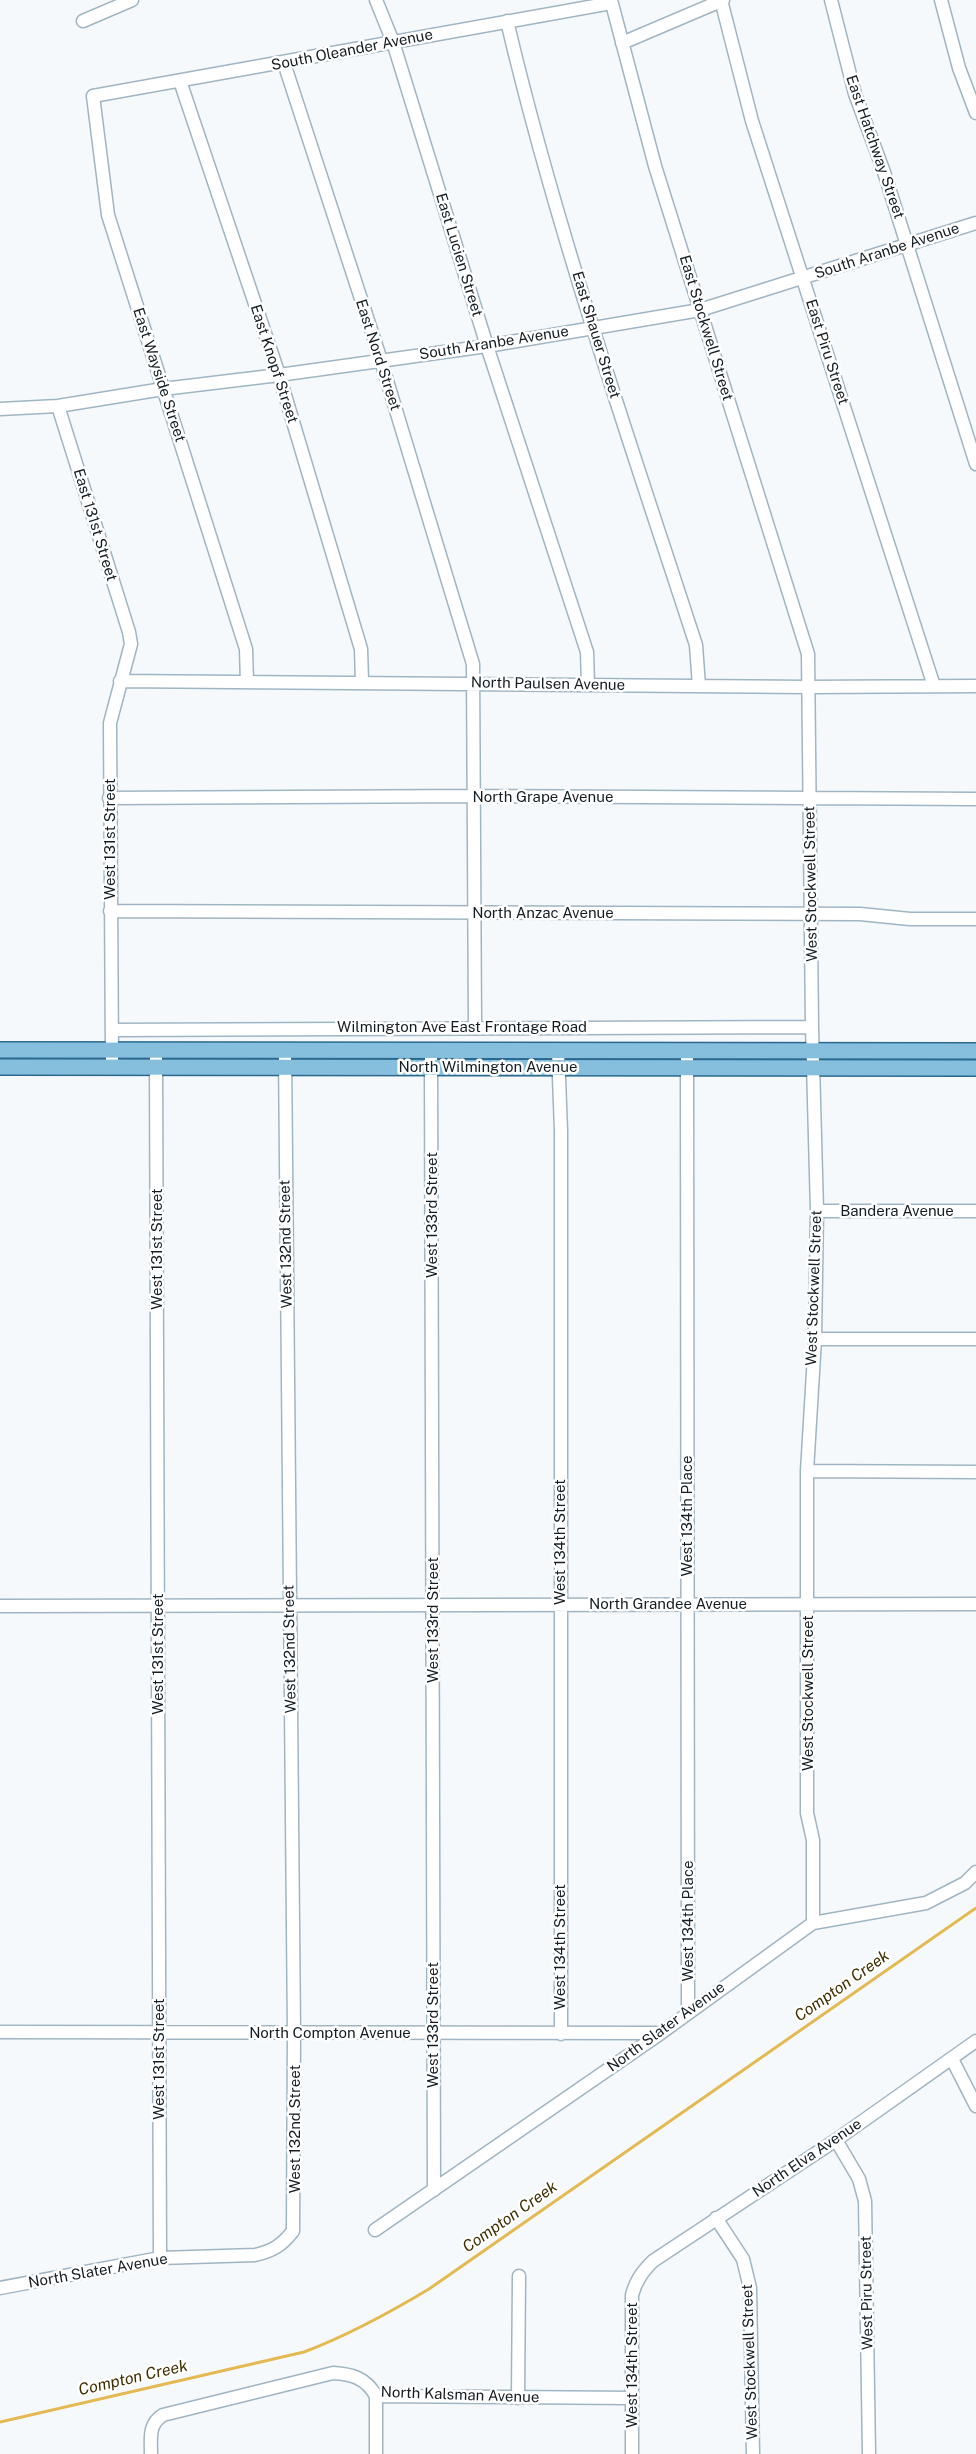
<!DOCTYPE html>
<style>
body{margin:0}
canvas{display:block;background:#f5f9fc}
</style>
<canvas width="976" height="2454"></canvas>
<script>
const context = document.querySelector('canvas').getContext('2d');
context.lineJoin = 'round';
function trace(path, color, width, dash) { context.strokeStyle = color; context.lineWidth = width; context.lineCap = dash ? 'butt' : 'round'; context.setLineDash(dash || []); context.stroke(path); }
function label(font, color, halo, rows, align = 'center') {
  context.font = font + ' "Public Sans",sans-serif'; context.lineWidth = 5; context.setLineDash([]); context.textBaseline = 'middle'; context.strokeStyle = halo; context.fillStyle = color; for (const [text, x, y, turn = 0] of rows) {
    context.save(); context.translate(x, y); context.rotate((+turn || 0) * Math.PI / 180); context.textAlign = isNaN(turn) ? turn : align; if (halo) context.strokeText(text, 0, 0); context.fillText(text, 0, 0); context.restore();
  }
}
const stream = new Path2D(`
 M 0,2422 L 304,2352 C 349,2335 389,2313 429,2289 L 976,1908`);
const minor = new Path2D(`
 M 376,0 L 393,42 L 487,346 L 587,652 L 588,684
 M 611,0 L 655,166 L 808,654 L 812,1027 L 817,1211 L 815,1339 L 807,1471 L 807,1813 L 813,1840 L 813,1923
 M 721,0 L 752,121 L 934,686
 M 831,0 L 855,94 L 884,172 L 976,464
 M 941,0 L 959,68 L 976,113
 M 83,21 L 132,0
 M 507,21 C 557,233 629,439 696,645 L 699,686
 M 622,43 L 723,0
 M 284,63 L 378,351 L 473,664 L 475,1027
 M 180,81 L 279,375 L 361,649 L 362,681
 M 58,406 L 129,632 L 131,644 L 110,723 L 112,1060
 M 0,409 L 58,406 L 163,389 L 279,375 L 487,346 L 700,310 L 976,223
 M 120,681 L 808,687 L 976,686
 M 247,682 L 246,649 L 108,215 L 93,96 L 611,3
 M 109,798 L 475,796 L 976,799
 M 110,911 L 860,914 L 910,919 L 976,919
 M 112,1030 L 812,1027
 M 558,1051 L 561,1131 L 561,2034
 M 156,1058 L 160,2258
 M 431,1058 L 434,2190
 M 687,1058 L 688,2012
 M 817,1211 L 976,1211
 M 815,1339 L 976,1339
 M 807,1471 L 976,1472
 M 0,1606 L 976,1604
 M 0,2032 L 661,2033
 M 952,2059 L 976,2106
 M 836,2140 L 859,2179 L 865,2201 L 869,2454
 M 716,2218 L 743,2259 L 750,2288 L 753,2454
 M 375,2230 L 661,2033 L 813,1923 L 926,1903 L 965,1883 L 976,1872
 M 0,2288 L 160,2258 L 255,2255 C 273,2251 282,2245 293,2231 L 294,2033 L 285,1051
 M 518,2398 L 519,2276
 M 151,2454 C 151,2439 148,2424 163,2415 L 333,2373 C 352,2374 366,2378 376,2396 L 632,2398
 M 376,2454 L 376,2396
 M 632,2454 L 632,2295 C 636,2280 643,2271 653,2261 L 836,2140 L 976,2041`);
const major = new Path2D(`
 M 0,1050 L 976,1051
 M 0,1067 L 976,1068`);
const streetNames = [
 ["South Oleander Avenue",352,50,-11],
 ["East Hatchway Street",875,147,71],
 ["South Aranbe Avenue",887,251,-18],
 ["East Lucien Street",459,255,73],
 ["East Stockwell Street",706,328,73],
 ["East Shauer Street",596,335,73],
 ["South Aranbe Avenue",494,343,-9],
 ["East Piru Street",827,352,72],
 ["East Nord Street",378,355,72],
 ["East Knopf Street",274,364,72],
 ["East Wayside Street",159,375,72],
 ["East 131st Street",95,525,73],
 ["North Paulsen Avenue",548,684,1],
 ["North Grape Avenue",543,797],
 ["West 131st Street",110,839,-90],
 ["West Stockwell Street",811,884,-91],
 ["North Anzac Avenue",543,913],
 ["Wilmington Ave East Frontage Road",462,1027],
 ["North Wilmington Avenue",488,1067],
 ["Bandera Avenue",897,1211],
 ["West 133rd Street",432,1215,-90],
 ["West 132nd Street",286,1244,-91],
 ["West 131st Street",157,1249,-90],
 ["West Stockwell Street",814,1288,-88],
 ["West 134th Place",687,1516,-90],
 ["West 134th Street",560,1542,-90],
 ["North Grandee Avenue",668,1604],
 ["West 133rd Street",433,1620,-90],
 ["West 132nd Street",290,1649,-91],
 ["West 131st Street",158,1654,-90],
 ["West Stockwell Street",808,1693,-90],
 ["West 134th Place",688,1921,-90],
 ["West 134th Street",560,1947,-90],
 ["West 133rd Street",433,2025,-90],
 ["North Slater Avenue",666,2027,-36],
 ["North Compton Avenue",330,2033],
 ["West 131st Street",159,2059,-90],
 ["West 132nd Street",295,2129,-90],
 ["North Elva Avenue",807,2158,-34],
 ["North Slater Avenue",98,2271,-10],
 ["West Piru Street",867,2293,-91],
 ["West Stockwell Street",750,2362,-92],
 ["West 134th Street",632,2365,-90],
 ["North Kalsman Avenue",460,2395,2]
];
const waterNames = [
 ["Compton Creek",842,1986,-35],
 ["Compton Creek",510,2217,-35],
 ["Compton Creek",133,2378,-13]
];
trace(stream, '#e4b952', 3);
trace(minor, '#a0b5c3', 15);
trace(major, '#2a698d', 18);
trace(minor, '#fff', 12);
trace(major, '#86bedd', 15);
label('15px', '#151d22', '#fff', streetNames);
label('italic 16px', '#402f01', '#fff', waterNames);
</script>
